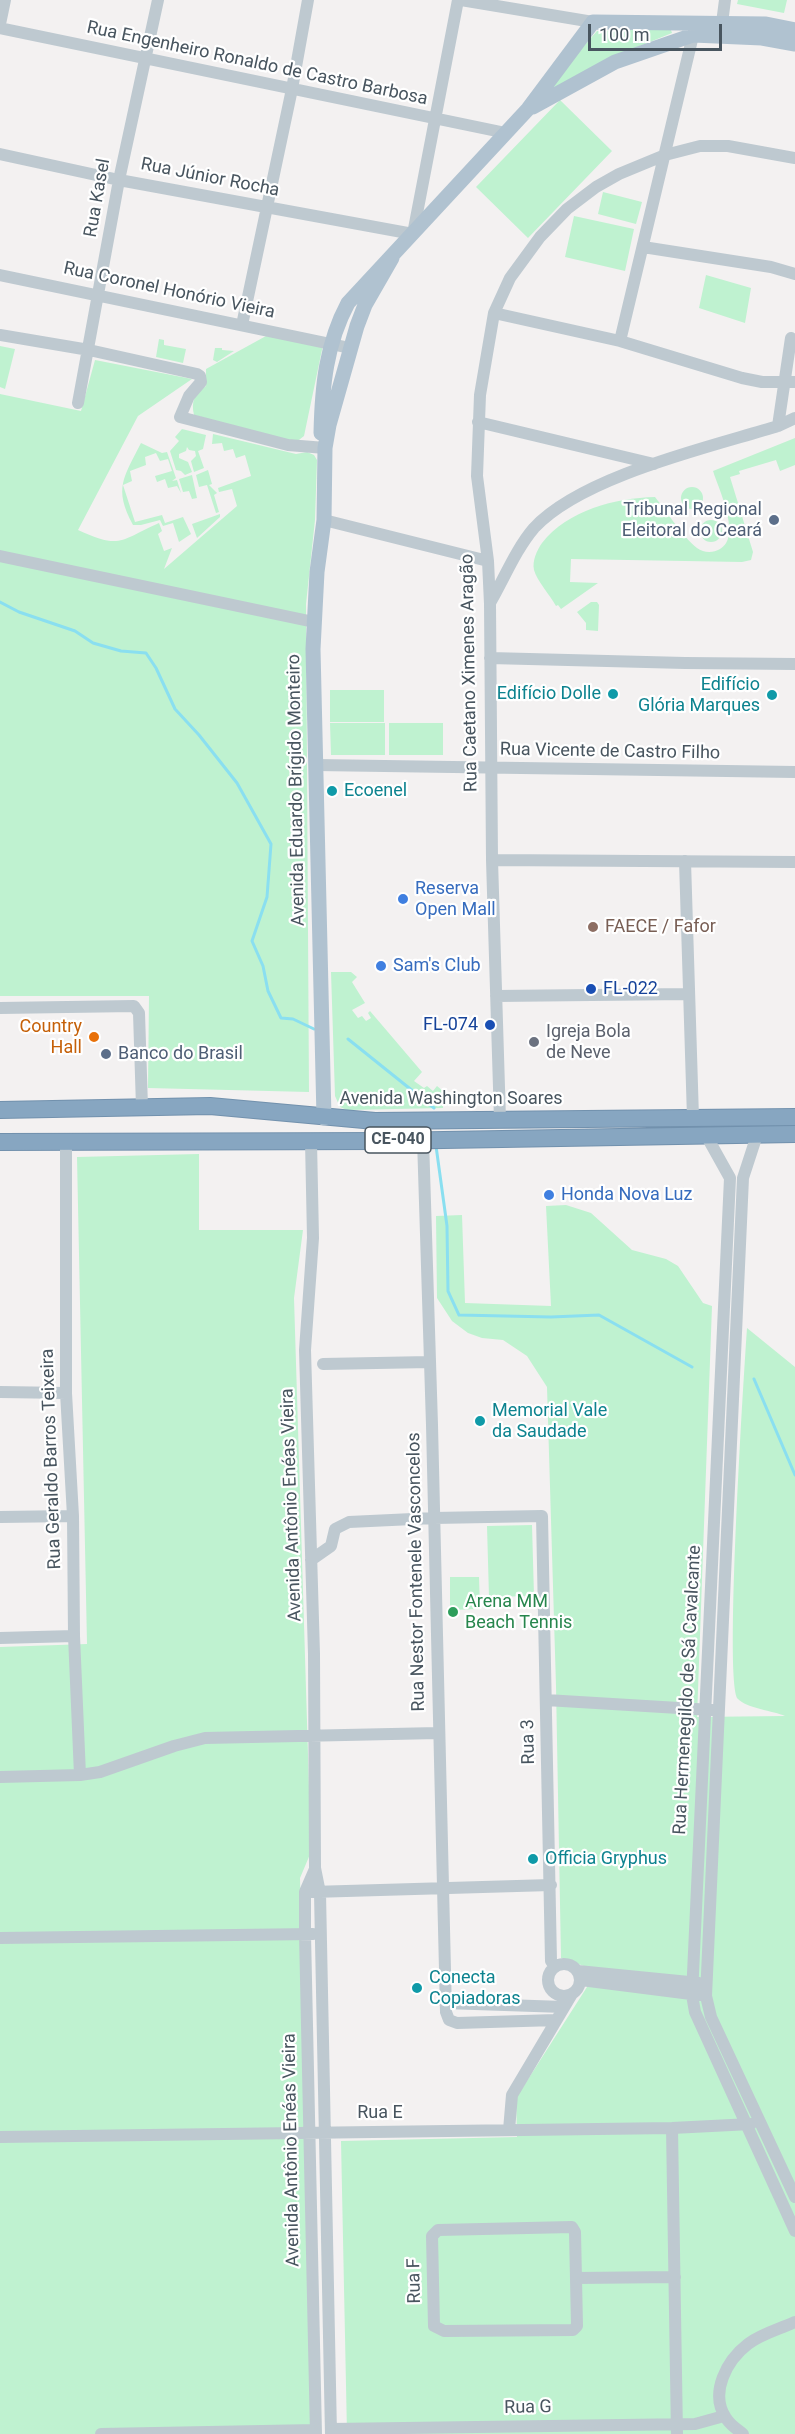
<!DOCTYPE html>
<meta charset="utf-8">
<style>
body{margin:0}
#map{position:relative;width:795px;height:2434px;overflow:hidden;background:#f3f1f1;font-family:Roboto,sans-serif}
canvas{display:block}
.scale{position:absolute;left:588px;top:24px;width:134px;height:27px;box-sizing:border-box;border:3px solid #48555f;border-top:0;padding-left:8px;font-size:18px;line-height:21px;white-space:nowrap;color:#48555f;-webkit-text-stroke:4px #fff;paint-order:stroke}
</style>
<div id="map">
<canvas width="795" height="2434"></canvas>
<div class="scale">100 m</div>
</div>
<script>
const context = document.querySelector('canvas').getContext('2d');
context.lineJoin = 'round';
function fillPath(path, color) { context.fillStyle = color; context.fill(path, 'evenodd'); }
function trace(path, color, width, dash) { context.strokeStyle = color; context.lineWidth = width; context.lineCap = dash ? 'butt' : 'round'; context.setLineDash(dash || []); context.stroke(path); }
function label(font, color, halo, rows, align = 'center') {
  context.font = font + ' Roboto,sans-serif'; context.lineWidth = 4.5; context.setLineDash([]); context.textBaseline = 'middle'; context.strokeStyle = halo; context.fillStyle = color; for (const [text, x, y, turn = 0] of rows) {
    context.save(); context.translate(x, y); context.rotate((+turn || 0) * Math.PI / 180); context.textAlign = isNaN(turn) ? turn : align; if (halo) context.strokeText(text, 0, 0); context.fillText(text, 0, 0); context.restore();
  }
}
const green = new Path2D(`
 M 738,0 L 787,0 L 784,13 L 737,4 Z
 M 668,29 L 671,30 L 672,33 L 608,59 L 556,90 L 549,86 L 597,31 Z
 M 560,100 L 612,151 L 528,238 L 476,187 Z
 M 603,192 L 642,202 L 636,224 L 598,214 Z
 M 574,216 L 634,229 L 625,271 L 565,257 Z
 M 706,275 L 751,288 L 745,323 L 699,308 Z
 M 266,336 L 323,345 L 304,436 L 295,443 L 194,415 C 191,402 194,393 206,386 L 206,369 Z
 M 159,339 L 164,340 L 164,345 L 186,349 L 183,363 L 156,357 Z
 M 0,346 L 15,349 L 5,389 L 0,387 Z
 M 215,348 L 222,348 L 222,350 L 234,351 L 217,362 L 213,360 Z
 M 95,360 L 192,379 L 138,416 L 78,530 C 122,550 120,540 159,523 L 162,531 L 158,534 L 164,551 L 172,548 L 164,569 L 237,506 L 232,489 L 219,492 L 218,488 L 251,476 L 245,455 L 236,458 L 233,449 L 224,451 L 222,443 L 212,444 L 213,434 L 296,454 L 307,452 L 314,455 L 317,460 L 315,520 L 306,604 L 309,1092 L 148,1088 L 149,996 L 0,996 L 0,394 L 81,411 Z
 M 182,429 L 206,435 L 203,449 L 198,451 L 204,468 L 194,472 L 191,461 L 196,456 L 195,451 L 189,450 L 187,447 L 186,451 L 179,454 L 179,458 L 188,462 L 192,472 L 185,475 L 181,471 L 176,470 L 170,451 L 179,441 L 175,437 Z
 M 795,438 L 795,465 L 780,471 L 776,460 L 739,471 L 740,474 L 730,477 L 753,552 L 751,560 L 742,562 L 571,559 L 570,582 L 598,583 L 561,609 L 558,605 L 556,606 C 550,595 537,581 534,570 C 532,561 537,550 542,543 C 568,510 615,498 655,497 C 667,512 683,537 697,548 C 704,553 713,553 720,549 C 742,537 719,490 713,471 Z
 M 141,443 L 162,453 L 167,452 L 176,478 L 172,481 L 177,480 L 181,493 L 177,486 L 168,488 L 165,479 L 157,482 L 155,476 L 172,471 L 168,459 L 160,461 L 156,453 L 145,457 L 146,465 L 130,471 L 132,481 L 123,485 L 135,522 L 162,515 L 165,523 L 183,517 L 191,534 L 179,542 L 173,523 L 163,526 L 160,520 L 141,525 L 133,525 C 113,488 124,477 141,443 Z
 M 208,470 L 212,484 L 209,485 L 217,493 L 214,495 L 219,512 L 216,513 L 207,485 L 199,487 L 196,475 Z
 M 192,475 L 197,498 L 192,499 L 189,491 L 183,492 L 179,479 Z
 M681 498a11 11 0 1 1 22 0a11 11 0 1 1-22 0Z
 M 220,514 L 220,517 L 197,538 L 192,524 Z
 M700 531a11 11 0 1 1 22 0a11 11 0 1 1-22 0Z
 M 591,602 L 597,602 L 599,605 L 598,631 L 586,630 L 586,623 L 577,612 Z
 M 330,690 L 384,690 L 384,722 L 330,722 Z
 M 330,723 L 385,723 L 385,755 L 331,755 Z
 M 389,723 L 443,723 L 443,755 L 389,755 Z
 M 331,972 L 351,972 L 357,977 L 352,982 L 365,1003 L 352,1010 L 358,1018 L 362,1016 L 366,1021 L 371,1018 L 368,1013 L 370,1011 L 422,1072 L 414,1081 L 424,1088 L 427,1086 L 433,1091 L 437,1086 L 443,1091 L 443,1108 L 347,1110 L 340,1107 L 335,1096 Z
 M 199,1154 L 199,1230 L 303,1230 L 294,1298 L 311,1852 L 300,1878 L 312,2434 L 0,2434 L 0,1647 L 87,1644 L 77,1157 Z
 M 566,1205 L 591,1213 L 632,1250 L 666,1259 L 678,1266 L 703,1303 L 712,1306 L 697,1717 L 785,1716 C 774,1711 746,1708 738,1699 C 724,1682 744,1373 747,1328 L 795,1367 L 795,2434 L 347,2434 L 341,2141 L 517,2137 L 516,2098 L 587,1987 L 584,1966 L 561,1958 L 556,1686 L 547,1387 L 527,1356 L 503,1340 L 482,1338 L 468,1333 L 452,1321 L 437,1298 L 436,1216 L 462,1215 L 465,1303 L 551,1306 L 546,1206 Z
 M 532,1525 L 534,1596 L 489,1597 L 487,1526 Z
 M 450,1577 L 479,1577 L 480,1609 L 450,1610 Z`);
const stream = new Path2D(`
 M 0,602 L 19,612 L 75,631 L 93,643 L 121,651 L 146,653 L 156,668 L 175,709 L 199,735 L 237,783 L 271,844 L 267,897 L 252,941 L 263,966 L 268,991 L 281,1018 L 293,1019 L 314,1029
 M 348,1039 L 434,1108
 M 436,1146 L 447,1226 L 448,1291 L 459,1315 L 551,1317 L 599,1315 L 692,1367
 M 754,1379 L 795,1475`);
const minor = new Path2D(`
 M 461,0 L 593,22
 M 722,23 L 725,0
 M 0,24 L 5,0
 M 0,28 L 506,133
 M 0,154 L 119,180 L 413,234 L 458,0
 M 643,247 L 771,267 L 795,274
 M 0,275 L 350,348
 M 494,313 L 620,341 L 742,378 L 762,382 L 795,382
 M 242,325 L 292,89 L 308,0
 M 0,335 L 89,350 L 197,374 L 200,376 L 201,382 L 189,396 L 180,417 L 288,445 L 325,448
 M 620,341 L 695,27
 M 78,403 L 119,180 L 158,0
 M 478,422 L 654,464
 M 778,426 L 791,338
 M 324,520 L 488,561
 M 0,556 L 314,622
 M 490,603 C 504,579 516,549 534,528 C 582,476 710,447 778,426 L 795,418
 M 490,658 L 685,663 L 795,664
 M 316,765 L 795,772
 M 492,860 L 795,862
 M 685,861 L 693,1118
 M 496,996 L 688,994
 M 0,1008 L 134,1006 L 139,1013 L 142,1107
 M 500,1120 L 492,860 L 490,604 L 488,561 L 477,476 L 480,395 L 494,313 L 510,278 L 540,237 L 567,209 L 596,187 L 619,174 L 665,155 L 700,146 L 728,146 L 795,158
 M 706,1135 L 730,1178 L 692,1995 L 695,2012 L 795,2231
 M 757,1135 L 743,1178 L 706,1996 L 711,2017 L 795,2197
 M 423,1139 L 432,1425 L 446,2012 L 449,2020 L 457,2023 L 556,2020
 M 311,1141 L 313,1238 L 305,1350 L 314,1654 L 315,1868 L 320,1893 L 331,2434
 M 66,1142 L 66,1393 L 73,1516 L 74,1636 L 80,1775
 M 323,1364 L 430,1362
 M 0,1392 L 66,1393
 M 0,1517 L 73,1516
 M 311,1560 L 331,1546 L 335,1529 L 349,1522 L 434,1518 L 542,1516 L 551,1961 L 555,1967
 M 0,1638 L 74,1636
 M 546,1700 L 712,1710
 M 0,1777 L 80,1775 L 100,1772 L 174,1746 L 205,1738 L 438,1733
 M 315,1869 L 305,1892 L 305,1934 L 316,2434
 M 312,1892 L 551,1885
 M 0,1938 L 313,1934
 M548 1980a16 16 0 1 1 32 0a16 16 0 1 1-32 0Z
 M 578,1971 L 699,1983
 M 581,1980 L 699,1995
 M 445,2003 L 564,2007
 M 672,2128 L 677,2434
 M 509,2130 L 512,2095 L 572,1994
 M 0,2137 L 672,2128 L 751,2124
 M 572,2227 L 575,2232 L 577,2326 L 573,2330 L 444,2331 L 434,2326 L 432,2236 L 438,2230 Z
 M 577,2278 L 675,2277
 M 331,2429 L 695,2424 L 724,2416
 M 101,2434 L 316,2430
 M 743,2434 C 737,2429 730,2425 726,2418 C 709,2393 727,2360 748,2344 C 761,2334 780,2329 795,2322`);
const major = new Path2D(`
 M 533,107 L 615,62 L 693,35 L 762,38 L 795,44
 M 321,433 C 322,387 326,344 348,303 L 528,109 L 593,22 L 766,24 L 795,30
 M 324,1118 L 313,649 L 317,572 L 324,520 L 325,448 L 329,425 L 357,326 L 365,305 L 392,258`);
const highway = new Path2D(`
 M 0,1110 L 210,1106 L 375,1121 L 795,1117
 M 0,1142 L 385,1141 L 795,1134`);
const markers = [
 [774,520,6,"#5c6f8a"],
 [613,694,6,"#0f9aa8"],
 [772,695,6,"#0f9aa8"],
 [332,791,6,"#0f9aa8"],
 [403,899,6,"#3f7fe0"],
 [593,927,6,"#8d6e63"],
 [381,966,6,"#3f7fe0"],
 [591,989,6,"#1a4fb4"],
 [490,1025,6,"#1a4fb4"],
 [94,1037,6,"#e8710a"],
 [534,1042,6,"#6b7280"],
 [106,1054,6,"#5c6f8a"],
 [549,1195,6,"#3f7fe0"],
 [480,1421,6,"#0f9aa8"],
 [453,1612,6,"#2e9e5b"],
 [533,1859,6,"#0f9aa8"],
 [417,1988,6,"#0f9aa8"]
];
const shields = [
 [398,1140,66]
];
const shieldNames = [
 ["CE-040",398,1140]
];
const streetNames = [
 ["Rua Engenheiro Ronaldo de Castro Barbosa",257,64,12],
 ["Rua Júnior Rocha",210,178,11],
 ["Rua Kasel",98,198,-80],
 ["Rua Coronel Honório Vieira",169,291,12],
 ["Rua Caetano Ximenes Aragão",470,673,-91],
 ["Rua Vicente de Castro Filho",610,752,1],
 ["Avenida Eduardo Brígido Monteiro",297,790,-91],
 ["Avenida Washington Soares",451,1099],
 ["Rua Geraldo Barros Teixeira",52,1459,-92],
 ["Avenida Antônio Enéas Vieira",292,1505,-92],
 ["Rua Nestor Fontenele Vasconcelos",417,1572,-91],
 ["Rua Hermenegildo de Sá Cavalcante",688,1690,-87],
 ["Rua 3",529,1742,-91],
 ["Rua E",380,2113],
 ["Avenida Antônio Enéas Vieira",292,2150,-91],
 ["Rua F",415,2281,-91],
 ["Rua G",528,2408,-1]
];
const serviceNames = [
 ["Tribunal Regional",762,510],
 ["Eleitoral do Ceará",762,531],
 ["Banco do Brasil",118,1054,"left"]
];
const cultureNames = [
 ["Edifício",760,685,"right"],
 ["Glória Marques",760,706,"right"],
 ["Edifício Dolle",601,694,"right"],
 ["Ecoenel",344,791],
 ["Memorial Vale",492,1411],
 ["da Saudade",492,1432],
 ["Officia Gryphus",545,1859],
 ["Conecta",429,1978],
 ["Copiadoras",429,1999]
];
const shopNames = [
 ["Reserva",415,889],
 ["Open Mall",415,910],
 ["Sam's Club",393,966],
 ["Honda Nova Luz",561,1195]
];
const educationNames = [
 ["FAECE / Fafor",605,927]
];
const transitNames = [
 ["FL-022",603,989],
 ["FL-074",478,1025,"right"]
];
const foodNames = [
 ["Country",82,1027],
 ["Hall",82,1048]
];
const worshipNames = [
 ["Igreja Bola",546,1032],
 ["de Neve",546,1053]
];
const leisureNames = [
 ["Arena MM",465,1602],
 ["Beach Tennis",465,1623]
];
fillPath(green, '#bff2d0');
trace(stream, '#8adff0', 3);
trace(highway, '#7291ad', 18);
trace(minor, '#bec9d0', 12);
trace(major, '#b0c2d0', 15);
trace(highway, '#87a6c1', 16);
for (const [x, y, r, color] of markers) { const dot = new Path2D(); dot.arc(x, y, r, 0, 2 * Math.PI); context.fillStyle = color; context.fill(dot); trace(dot, '#fff', 2); }
for (const [x, y, w] of shields) { const box = new Path2D(); box.roundRect(x - w / 2, y - 13, w, 26, 4.5); context.fillStyle = '#fff'; context.fill(box); trace(box, '#48555f', 1.5); }
label('bold 16px', '#48555f', null, shieldNames);
label('18px', '#48555f', '#fff', streetNames);
label('18px', '#4e5e75', '#fff', serviceNames, 'right');
label('18px', '#0d838f', '#fff', cultureNames, 'left');
label('18px', '#366cbe', '#fff', shopNames, 'left');
label('18px', '#785e54', '#fff', educationNames, 'left');
label('18px', '#164399', '#fff', transitNames, 'left');
label('18px', '#c56008', '#fff', foodNames, 'right');
label('18px', '#5b616d', '#fff', worshipNames, 'left');
label('18px', '#27864d', '#fff', leisureNames, 'left');
</script>
